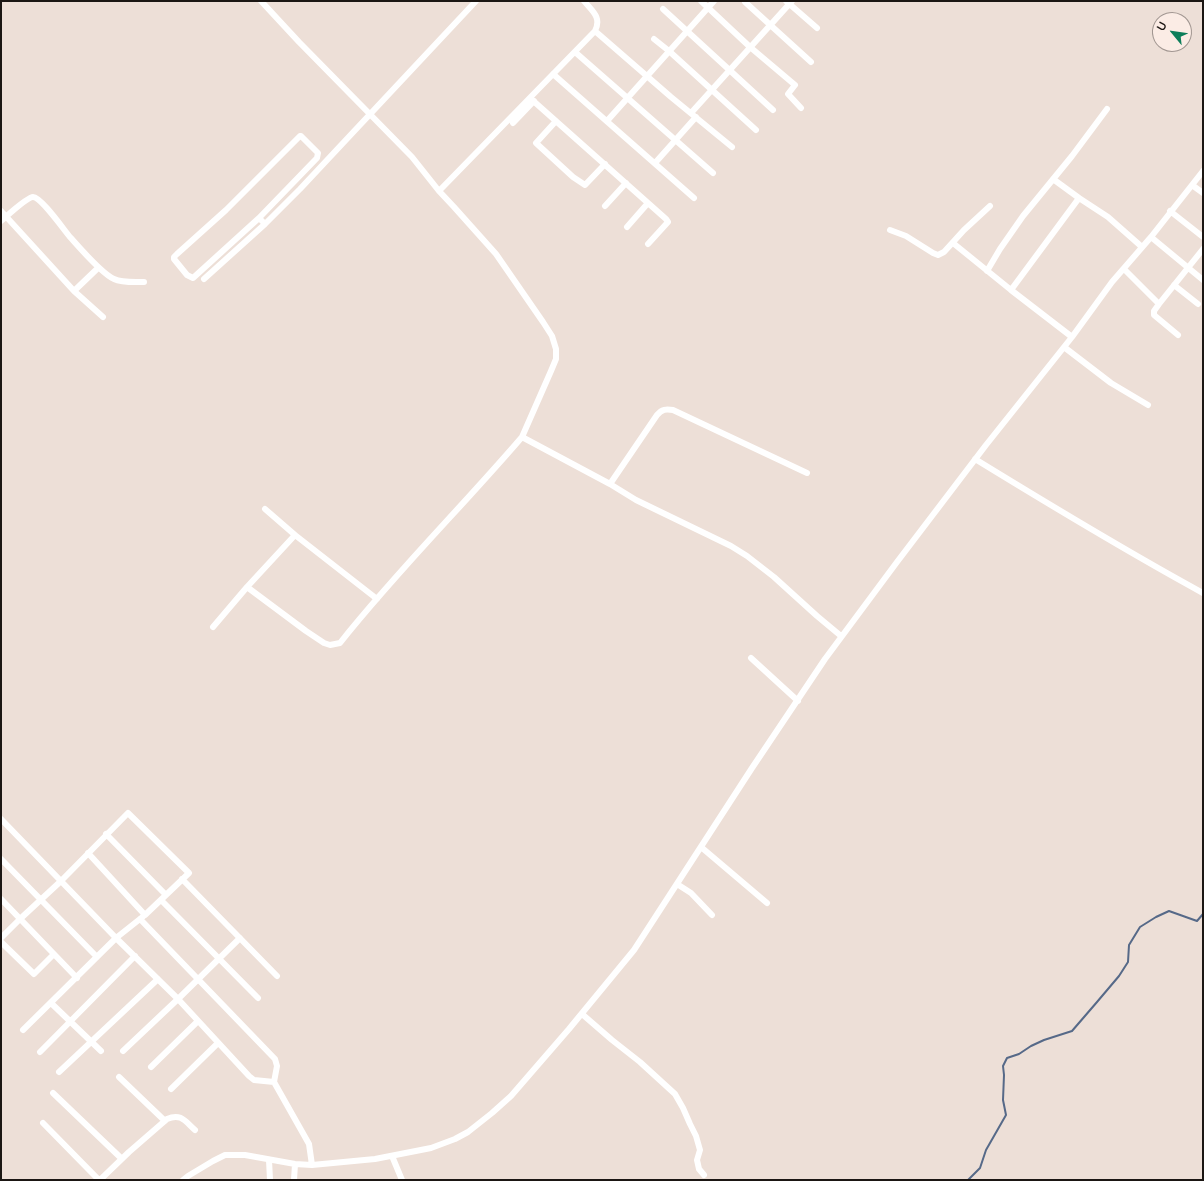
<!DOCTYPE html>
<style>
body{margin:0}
#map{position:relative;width:1204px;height:1181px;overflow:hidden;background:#eddfd7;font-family:"Varela Round",sans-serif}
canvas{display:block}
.frame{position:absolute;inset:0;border:2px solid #1b1613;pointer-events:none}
.north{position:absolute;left:1152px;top:12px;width:40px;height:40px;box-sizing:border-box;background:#fbece5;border:1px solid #a19691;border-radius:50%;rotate:299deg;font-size:11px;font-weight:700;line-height:16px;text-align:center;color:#1b1613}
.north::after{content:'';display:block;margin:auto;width:14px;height:18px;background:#0d7e5a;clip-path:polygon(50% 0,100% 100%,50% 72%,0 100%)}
</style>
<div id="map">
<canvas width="1204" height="1181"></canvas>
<div class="frame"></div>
<div class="north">U</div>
</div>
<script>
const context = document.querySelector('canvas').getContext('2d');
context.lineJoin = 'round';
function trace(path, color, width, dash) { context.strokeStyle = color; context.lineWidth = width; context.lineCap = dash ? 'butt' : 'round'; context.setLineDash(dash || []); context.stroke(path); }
const stream = new Path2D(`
 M 968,1180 L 980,1168 L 986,1150 L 1006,1115 L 1003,1100 L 1004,1075 L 1003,1066 L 1007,1058 L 1019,1054 L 1031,1046 L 1044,1040 L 1072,1031 L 1097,1002 L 1119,976 L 1128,962 L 1129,945 L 1140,927 L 1156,917 L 1169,911 L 1197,921 L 1203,914`);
const street = new Path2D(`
 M 261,1 L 299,42 L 412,157 L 439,191 L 454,207 L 496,254 L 543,322 L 552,336 L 556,349 L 556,359 L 551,371 L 522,437 L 610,484 L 636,500 L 731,546 L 747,556 L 774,577 L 817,616 L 841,636
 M 701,1 L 750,47 L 795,85 L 788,94 L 801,108
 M 786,1 L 817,28
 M 745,2 L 811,62
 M 663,9 L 773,110
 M 595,31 L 671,97 L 732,147
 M 654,39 L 669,51 L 756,130
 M 575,52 L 713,173
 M 553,74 L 694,198
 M 530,98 L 666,219 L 668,222 L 648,244
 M 691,113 L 792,1
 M 556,121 L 536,143 L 573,177 L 585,185 L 605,164
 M 607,121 L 714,1
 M 513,123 L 534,101
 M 655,163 L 696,117
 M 1053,179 L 1079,198 L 1108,217 L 1142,247
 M 1192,185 L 1203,193
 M 439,191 L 595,31 C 602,17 592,11 584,1
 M 605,206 L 626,183
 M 1,211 L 74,291 L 103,317
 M 1170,211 L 1203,237
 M 259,218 L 317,158 L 318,153 L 301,136 L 300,136 L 226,210 L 177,254 L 174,257 L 174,259 L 187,275 L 193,278 L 259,218 L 265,224
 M 1,221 C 7,216 27,197 33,197 C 41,197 64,230 70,237 C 79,247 102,274 114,279 C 122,283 135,282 144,282
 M 627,227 L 648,203
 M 890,230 L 906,236 L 933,253 L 938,255 L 944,252 L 964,230 L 990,206
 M 1151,237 L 1203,280
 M 953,243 L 1011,290 L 1072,337
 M 1124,269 L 1159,304 L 1203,249
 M 987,271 L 1000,249 L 1023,216 L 1072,156 L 1107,109
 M 204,279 L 265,224 L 300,189 L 476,1
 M 1174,285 L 1198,304
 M 1011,290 L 1079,198
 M 74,291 L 98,268
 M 1159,304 L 1154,311 L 1154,315 L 1178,335
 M 1064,347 L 1111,383 L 1148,405
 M 975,459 C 1050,505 1126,551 1203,593
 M 610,484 L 657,415 C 662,409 666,409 673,410 L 807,473
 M 265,509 L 295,535 L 377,599
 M 247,587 L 295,535
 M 213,627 L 247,587 L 306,631 L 324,643 L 330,645 L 340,643 C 397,571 462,507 522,437
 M 751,658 L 798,701
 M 1,819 L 116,938 L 145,915 L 189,873 L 128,813 L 61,881 L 20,919 L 1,938
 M 106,834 L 166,895
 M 701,847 L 767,903
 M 88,853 L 145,915
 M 1,859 L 97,957
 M 182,879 L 277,976
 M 677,884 L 691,893 L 712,915
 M 1,899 L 77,978
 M 161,900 L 258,998
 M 140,919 L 275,1059 L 277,1066 L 274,1082 L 309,1144 L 312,1165
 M 1,942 L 34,974 L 54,954
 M 51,1003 L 101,1051
 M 582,1014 L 612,1040 L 640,1062 L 675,1094 L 683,1108 L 690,1124 L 696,1136 L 700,1150 L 697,1160 L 699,1169 L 704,1175
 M 23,1030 L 116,938 L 178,999 L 249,1076 L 254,1080 L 274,1082
 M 123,1051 L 178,999 L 240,938
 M 40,1052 L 135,956
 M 151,1067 L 198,1021
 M 59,1072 L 158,979
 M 119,1077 L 165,1121
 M 171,1089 L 218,1043
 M 53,1093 L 122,1159
 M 43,1123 L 99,1180
 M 392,1156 L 402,1180
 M 269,1160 L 270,1180
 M 100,1180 L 129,1152 L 167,1119 C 181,1113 185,1121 195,1130
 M 183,1180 L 188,1176 L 213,1161 L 225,1155 L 245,1155 L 295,1164 L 312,1165 L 375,1159 L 431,1148 L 455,1139 L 468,1132 L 492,1113 L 511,1096 L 569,1029 L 634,950 L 752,768 L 825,659 L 897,562 L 986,445 L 1072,337 L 1112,282 L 1151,237 L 1203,171
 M 294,1180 L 295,1164`);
trace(stream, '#566988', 2);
trace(street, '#fff', 6);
</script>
